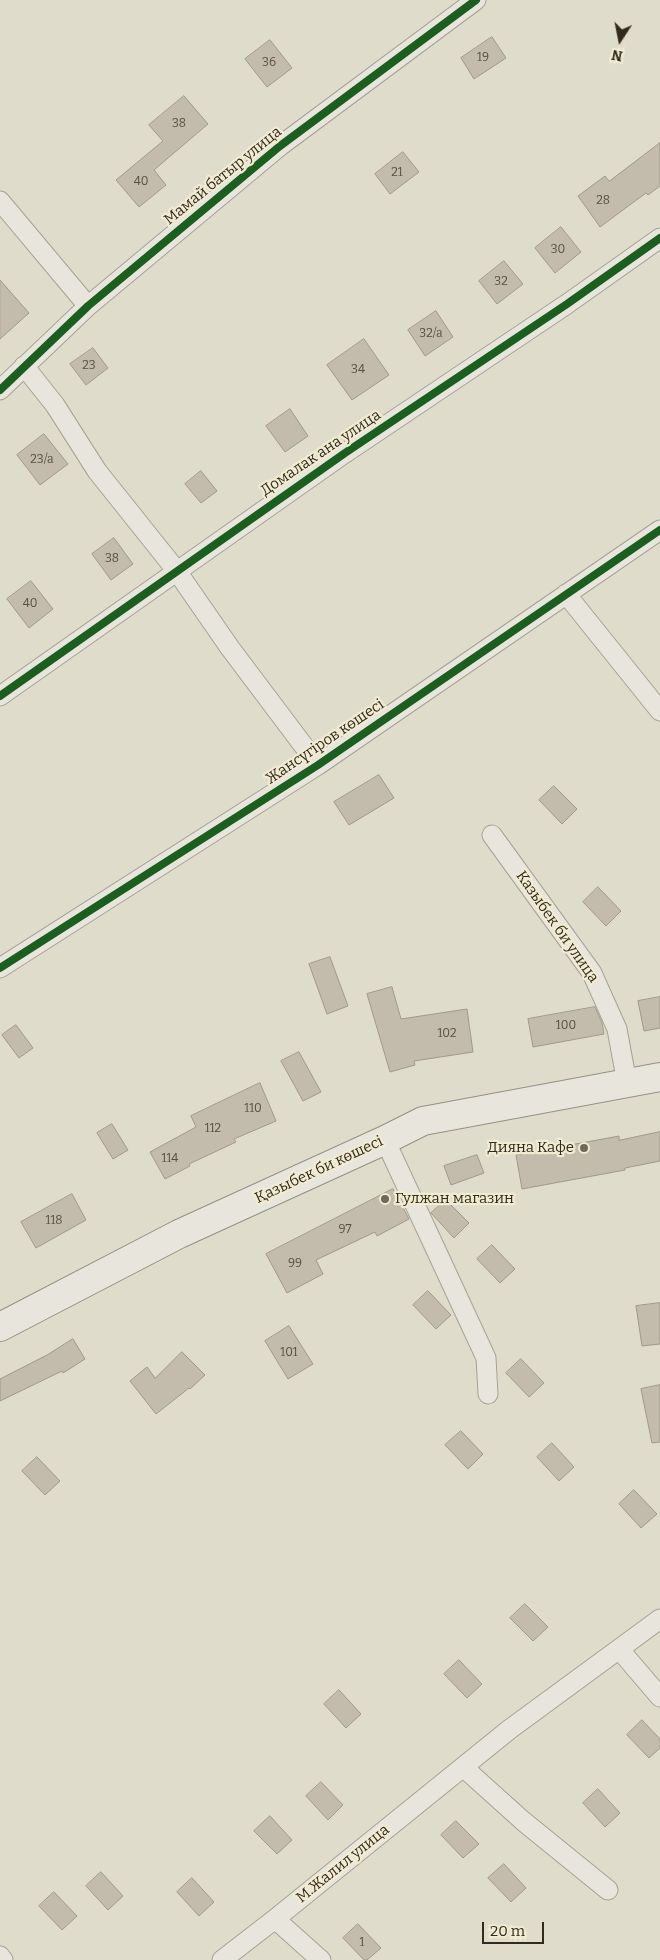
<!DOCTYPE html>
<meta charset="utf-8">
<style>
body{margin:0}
#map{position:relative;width:660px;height:1960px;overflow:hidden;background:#e0dccb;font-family:Bitter,serif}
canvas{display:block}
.north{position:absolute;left:595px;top:15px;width:50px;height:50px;-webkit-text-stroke:4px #f1ebd2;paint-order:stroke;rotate:191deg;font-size:14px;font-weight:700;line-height:20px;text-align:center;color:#322a1e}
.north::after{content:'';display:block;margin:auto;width:18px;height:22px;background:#322a1e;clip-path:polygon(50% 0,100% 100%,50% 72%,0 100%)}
.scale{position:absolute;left:482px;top:1922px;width:62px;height:22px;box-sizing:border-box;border:2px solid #322a1e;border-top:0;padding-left:6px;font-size:15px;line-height:18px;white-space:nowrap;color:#322a1e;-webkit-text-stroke:4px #f1ebd2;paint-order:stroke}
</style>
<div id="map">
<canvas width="660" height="1960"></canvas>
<div class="north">N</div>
<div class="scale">20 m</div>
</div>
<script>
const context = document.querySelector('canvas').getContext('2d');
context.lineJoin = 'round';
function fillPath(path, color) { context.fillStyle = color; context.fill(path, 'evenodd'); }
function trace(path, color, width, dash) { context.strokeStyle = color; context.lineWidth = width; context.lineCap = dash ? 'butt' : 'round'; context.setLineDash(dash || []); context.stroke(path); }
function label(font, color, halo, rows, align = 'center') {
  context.font = font + ' Bitter,serif'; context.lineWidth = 4.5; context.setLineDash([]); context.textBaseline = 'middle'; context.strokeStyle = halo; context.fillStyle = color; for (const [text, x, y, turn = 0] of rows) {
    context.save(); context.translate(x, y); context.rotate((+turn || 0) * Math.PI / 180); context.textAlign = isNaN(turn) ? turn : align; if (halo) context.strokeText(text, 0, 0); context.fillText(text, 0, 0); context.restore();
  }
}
const building = new Path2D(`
 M 492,37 L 506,58 L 474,79 L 461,58 Z
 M 270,40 L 292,68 L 267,87 L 245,59 Z
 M 184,96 L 208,124 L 154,170 L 166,185 L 139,207 L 116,180 L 163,141 L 149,125 Z
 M 660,143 L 660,186 L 648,195 L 646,193 L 600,227 L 578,196 L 605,176 L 609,181 Z
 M 403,152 L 419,172 L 390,194 L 375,174 Z
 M 561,227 L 581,252 L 555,273 L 535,248 Z
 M 504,261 L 523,284 L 497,304 L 479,281 Z
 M 0,280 L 29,313 L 0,339 Z
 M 436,311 L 453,337 L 425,356 L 408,330 Z
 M 364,339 L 389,375 L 352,400 L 327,365 Z
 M 93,348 L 108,368 L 86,385 L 70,364 Z
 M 290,409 L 308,436 L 285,452 L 266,426 Z
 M 44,434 L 68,464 L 40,485 L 17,455 Z
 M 201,471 L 217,491 L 201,503 L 185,484 Z
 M 114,538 L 133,564 L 111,580 L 92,554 Z
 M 31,581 L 53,609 L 29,628 L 7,599 Z
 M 379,775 L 394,798 L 349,825 L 334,802 Z
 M 554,786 L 577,809 L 562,824 L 539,800 Z
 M 598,887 L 621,911 L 606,926 L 583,902 Z
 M 330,957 L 348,1006 L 327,1014 L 309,964 Z
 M 392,987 L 401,1019 L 467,1009 L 473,1052 L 414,1061 L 415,1065 L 390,1072 L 367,994 Z
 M 660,997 L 660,1028 L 644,1031 L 638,1001 Z
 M 595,1007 L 602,1023 L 604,1034 L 533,1047 L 528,1019 Z
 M 16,1025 L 33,1048 L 19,1058 L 2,1035 Z
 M 299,1052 L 321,1092 L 303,1101 L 281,1061 Z
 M 260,1083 L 276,1121 L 234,1139 L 236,1142 L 189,1164 L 190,1166 L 165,1179 L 150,1152 L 196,1127 L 191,1116 Z
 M 112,1124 L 128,1150 L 113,1159 L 97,1133 Z
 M 660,1132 L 660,1161 L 625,1168 L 625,1170 L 522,1189 L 516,1155 L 619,1136 L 619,1140 Z
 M 477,1155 L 484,1173 L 451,1185 L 444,1166 Z
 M 393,1189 L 409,1219 L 377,1236 L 375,1232 L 316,1260 L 323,1274 L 287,1293 L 266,1254 Z
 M 72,1194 L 86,1220 L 36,1248 L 21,1222 Z
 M 446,1200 L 469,1223 L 454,1238 L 431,1213 Z
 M 492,1245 L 515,1269 L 500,1283 L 477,1259 Z
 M 428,1291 L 451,1315 L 436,1329 L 413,1305 Z
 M 660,1303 L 660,1344 L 642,1346 L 636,1306 Z
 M 289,1326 L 313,1364 L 288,1379 L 265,1341 Z
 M 73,1339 L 85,1359 L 63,1373 L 62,1371 L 0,1401 L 0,1379 L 47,1355 Z
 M 182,1352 L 205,1375 L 190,1389 L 189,1388 L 156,1414 L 130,1381 L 147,1367 L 155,1378 Z
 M 521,1359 L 544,1383 L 529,1397 L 506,1373 Z
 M 660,1385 L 660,1442 L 652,1443 L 641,1389 Z
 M 461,1431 L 483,1454 L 468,1469 L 445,1445 Z
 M 552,1443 L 574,1467 L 559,1481 L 537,1457 Z
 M 37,1457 L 60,1481 L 45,1495 L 22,1471 Z
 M 634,1490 L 657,1514 L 641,1528 L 619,1504 Z
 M 525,1604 L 548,1627 L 533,1641 L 510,1618 Z
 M 459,1660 L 482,1684 L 467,1698 L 444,1674 Z
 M 339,1690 L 361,1714 L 346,1728 L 324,1704 Z
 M 642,1720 L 660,1739 L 660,1748 L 649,1758 L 627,1735 Z
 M 321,1782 L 343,1805 L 328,1820 L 306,1796 Z
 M 598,1789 L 620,1813 L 605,1827 L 583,1803 Z
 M 270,1816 L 292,1840 L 277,1854 L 254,1831 Z
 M 456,1821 L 479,1844 L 463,1858 L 441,1835 Z
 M 504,1864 L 526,1888 L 511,1902 L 488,1878 Z
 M 101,1872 L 123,1896 L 108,1910 L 86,1886 Z
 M 192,1878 L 214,1902 L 199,1916 L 177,1892 Z
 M 54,1892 L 77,1916 L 62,1930 L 39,1906 Z
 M 358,1924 L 381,1948 L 367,1960 L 364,1960 L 343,1938 Z`);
const minor = new Path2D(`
 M 0,201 L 88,306
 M 24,366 L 55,405 L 97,471 L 176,570 L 230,648 L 318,765
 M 0,390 L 88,306 L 280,146 L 476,0
 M 566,594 L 660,711
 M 0,696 L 345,453 L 567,304 L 660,238
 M 492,835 L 592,973 L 617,1029 L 627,1083
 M 0,968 L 318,765 L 660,530
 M 385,1140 L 486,1358 L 488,1394
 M 619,1649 L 660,1697
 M 463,1767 L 523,1821 L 608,1890
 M 275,1919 L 321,1960
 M 0,1956 L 3,1960
 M 222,1960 L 275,1919 L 510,1729 L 660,1619`);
const secondary = new Path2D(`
 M 0,1327 L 179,1234 L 385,1140 L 423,1121 L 660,1077`);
const cycleway = new Path2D(`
 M 0,390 L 88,306 L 280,146 L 476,0
 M 0,696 L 345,453 L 567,304 L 660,238
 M 0,968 L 318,765 L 660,530`);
const markers = [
 [584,1148,5,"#6f685b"],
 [385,1199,5,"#6f685b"]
];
const numberNames = [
 ["19",483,58],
 ["36",269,63],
 ["38",179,124],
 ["21",397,173],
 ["40",141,182],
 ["28",603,201],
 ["30",558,250],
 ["32",501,282],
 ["32/а",431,334],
 ["23",89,366],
 ["34",358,370],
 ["23/а",42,460],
 ["38",112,559],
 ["40",30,604],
 ["100",566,1026],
 ["102",447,1034],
 ["110",253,1109],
 ["112",213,1129],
 ["114",170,1159],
 ["118",54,1221],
 ["97",345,1230],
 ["99",295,1264],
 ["101",289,1353],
 ["1",362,1943]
];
const streetNames = [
 ["Мамай батыр улица",223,176,-39],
 ["Домалак ана улица",321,453,-34],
 ["Жансүгіров көшесі",325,742,-34],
 ["Казыбек би улица",557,927,55],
 ["Қазыбек би көшесі",319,1170,-25],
 ["М.Жалил улица",343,1864,-39]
];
const poiNames = [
 ["Дияна Кафе",574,1148],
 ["Гулжан магазин",395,1199,"left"]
];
fillPath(building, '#c3bbac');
trace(building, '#a0988b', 1);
trace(minor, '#a5a195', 21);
trace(secondary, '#959085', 30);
trace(minor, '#e8e6dc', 19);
trace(secondary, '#e8e6dc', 28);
trace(cycleway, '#1b5e20', 8);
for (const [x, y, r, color] of markers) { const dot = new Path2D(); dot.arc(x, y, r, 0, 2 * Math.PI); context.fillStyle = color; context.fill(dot); trace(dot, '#f1ebd2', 2); }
label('12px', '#564e42', null, numberNames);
label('15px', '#322a1e', '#f1ebd2', streetNames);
label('15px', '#322a1e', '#f1ebd2', poiNames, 'right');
</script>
